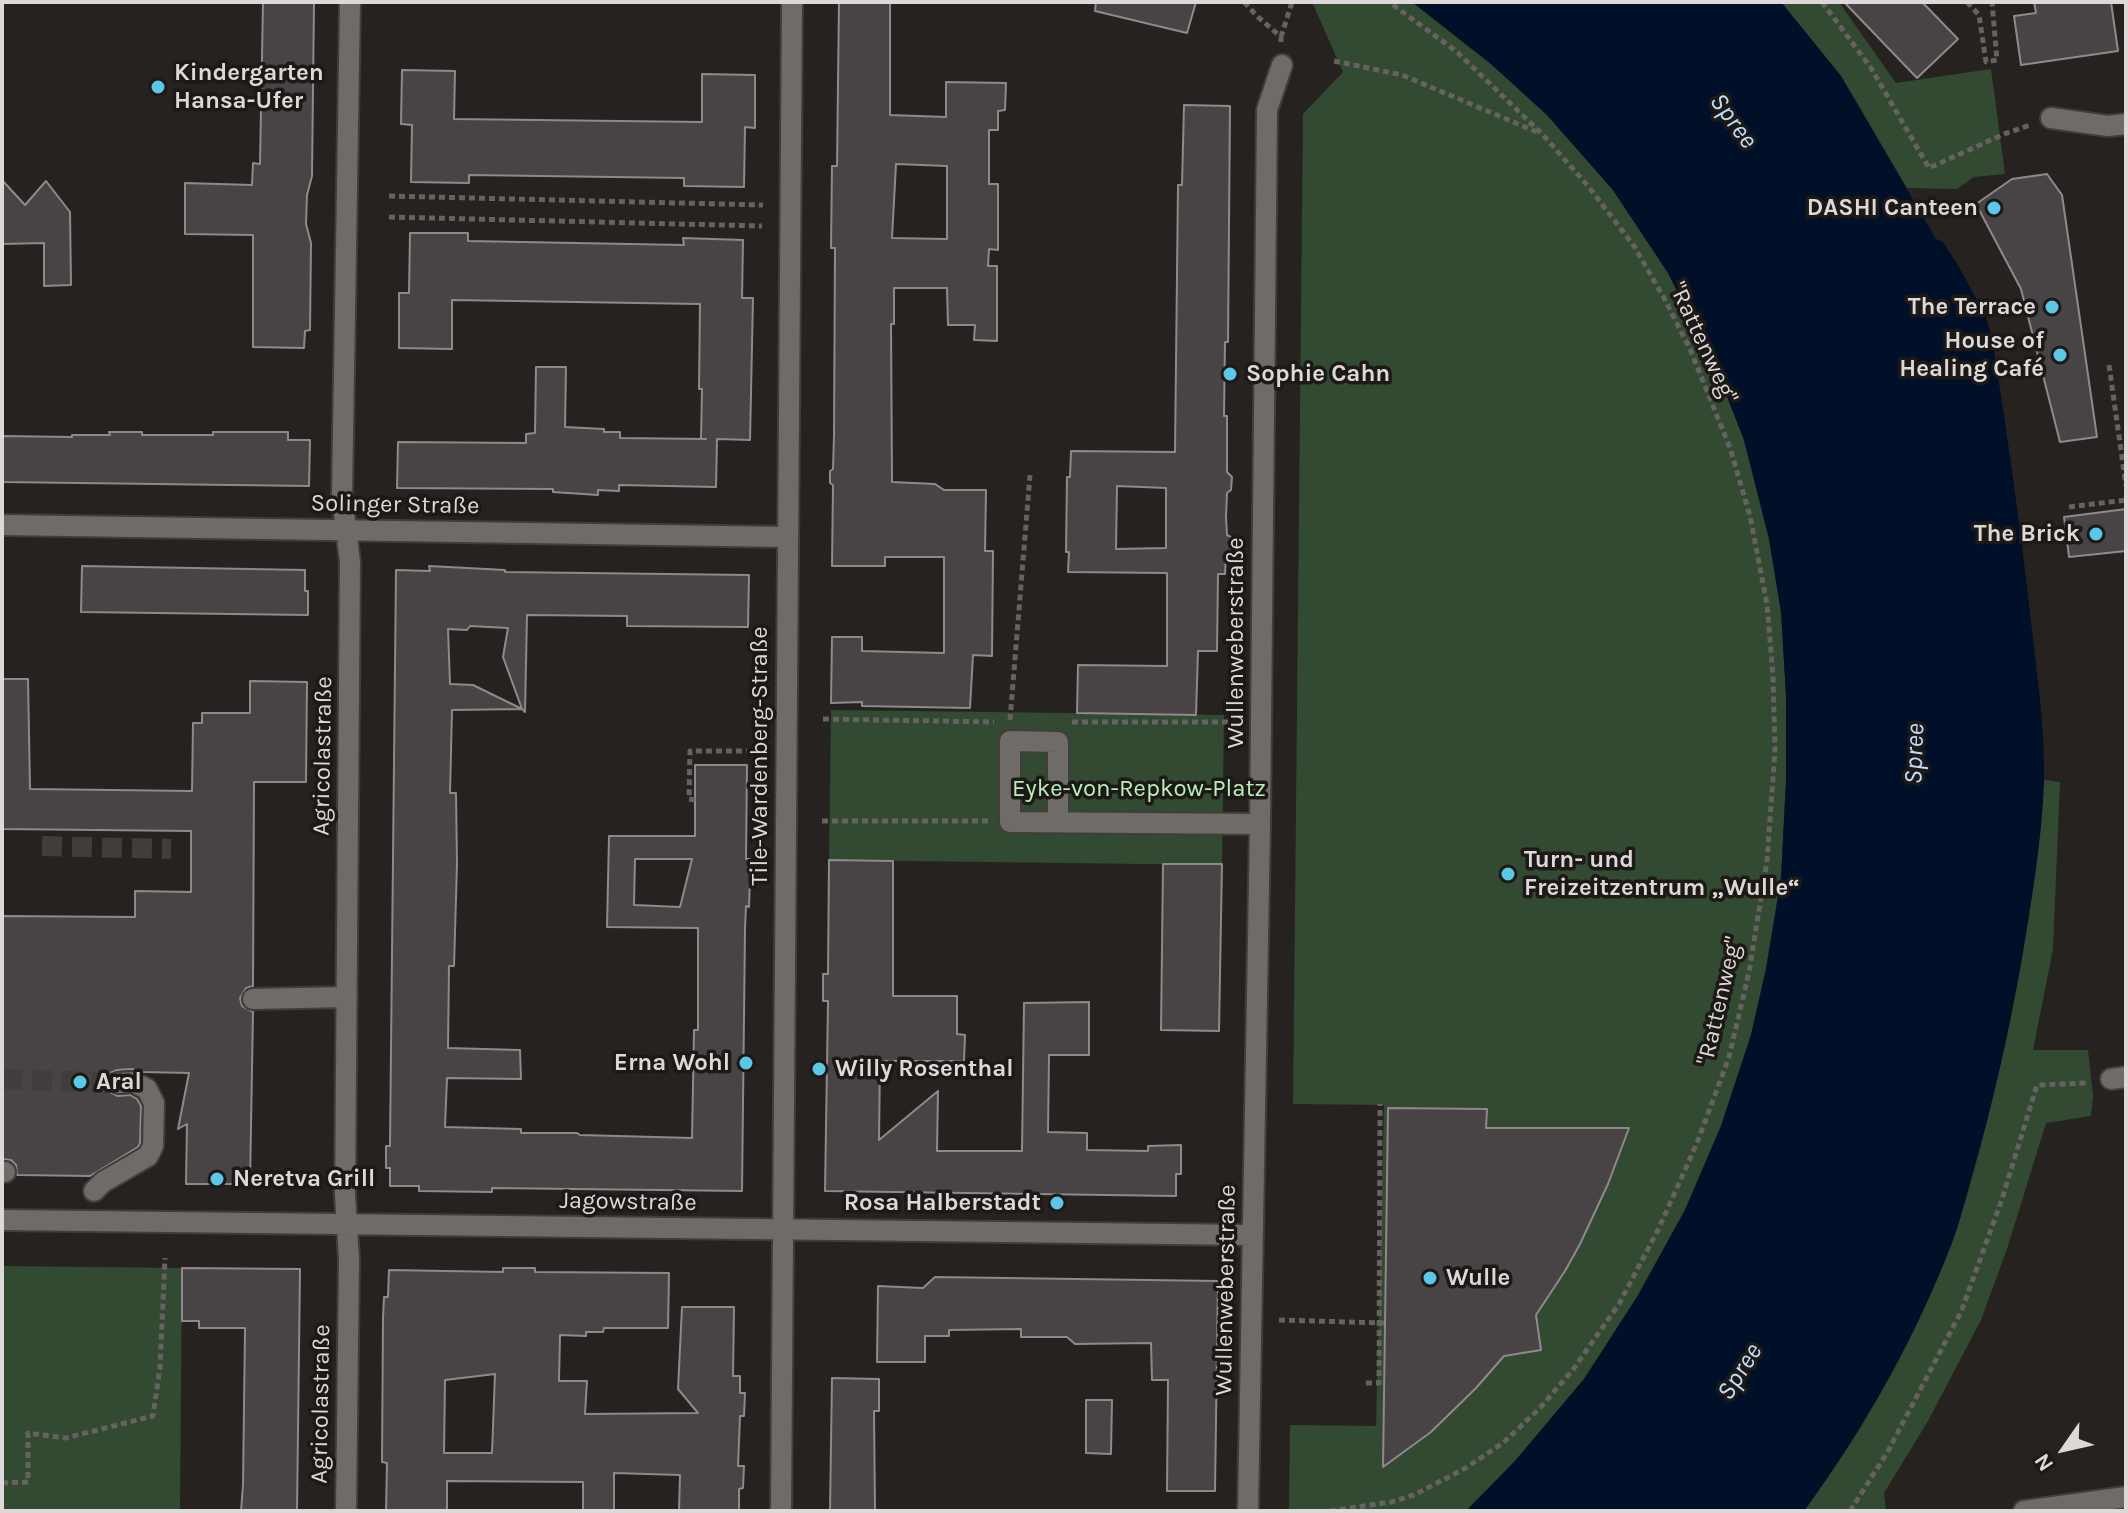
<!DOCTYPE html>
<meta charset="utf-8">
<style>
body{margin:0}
#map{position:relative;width:2128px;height:1513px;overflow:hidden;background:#262220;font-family:Karla,sans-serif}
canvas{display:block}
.frame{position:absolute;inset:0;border:4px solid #dcd9d8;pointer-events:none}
.north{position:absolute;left:2024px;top:1409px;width:80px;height:80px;-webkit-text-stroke:6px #1c1917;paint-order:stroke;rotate:236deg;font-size:22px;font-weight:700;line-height:32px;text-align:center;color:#dcd9d8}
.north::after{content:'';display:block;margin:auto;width:28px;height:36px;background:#dcd9d8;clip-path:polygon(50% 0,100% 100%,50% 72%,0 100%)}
</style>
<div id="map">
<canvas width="2128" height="1513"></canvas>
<div class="frame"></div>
<div class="north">N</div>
</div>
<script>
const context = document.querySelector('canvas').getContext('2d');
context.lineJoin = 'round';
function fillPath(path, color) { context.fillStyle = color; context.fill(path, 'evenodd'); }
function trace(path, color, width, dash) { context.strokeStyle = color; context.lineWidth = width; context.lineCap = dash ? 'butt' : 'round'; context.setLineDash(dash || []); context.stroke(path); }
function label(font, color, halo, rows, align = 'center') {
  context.font = font + ' Karla,sans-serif'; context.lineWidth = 7; context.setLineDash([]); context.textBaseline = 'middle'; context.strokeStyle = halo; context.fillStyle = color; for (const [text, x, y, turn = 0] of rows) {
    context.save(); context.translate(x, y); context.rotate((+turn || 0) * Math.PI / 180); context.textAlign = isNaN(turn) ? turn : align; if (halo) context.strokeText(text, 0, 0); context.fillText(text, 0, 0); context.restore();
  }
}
const green = new Path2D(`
 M 1312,2 L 1412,2 L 1491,64 L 1547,115 L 1613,190 L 1668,273 L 1714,363 L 1744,440 L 1769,538 L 1781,612 L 1786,695 L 1786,781 L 1781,878 L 1766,969 L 1751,1035 L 1721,1126 L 1685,1210 L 1637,1297 L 1584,1379 L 1515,1461 L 1466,1511 L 1289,1511 L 1290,1425 L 1376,1426 L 1384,1105 L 1293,1104 L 1303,114 L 1343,72 Z
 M 1781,2 L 1839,2 L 1896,83 L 1991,69 L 2005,174 L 1974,177 L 1957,189 L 1907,188 L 1841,76 Z
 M 831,710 L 1224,715 L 1222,865 L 829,860 Z
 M 2044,780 L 2060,782 L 2053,949 L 2033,1050 L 2088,1050 L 2093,1096 L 2091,1116 L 2046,1123 L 2008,1246 L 1981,1320 L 1928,1421 L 1884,1493 L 1886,1511 L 1804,1511 C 1864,1429 1917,1337 1952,1241 C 1966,1204 1976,1164 1986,1125 C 2015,1012 2036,896 2044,780 Z
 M 2,1266 L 182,1268 L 180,1511 L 2,1511 Z`);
const water = new Path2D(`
 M 1412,2 L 1781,2 L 1841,76 L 1936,239 L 1943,242 L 1959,267 L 1986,317 L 1993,342 C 2007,435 2021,528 2031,622 C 2037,675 2045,728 2044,781 C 2042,842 2031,903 2021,963 C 2008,1036 1992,1108 1971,1178 C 1965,1200 1960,1222 1952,1243 C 1915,1338 1864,1429 1804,1511 L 1466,1511 L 1515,1461 L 1584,1379 L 1637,1297 L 1685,1210 L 1721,1126 L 1751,1035 L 1766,969 L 1781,878 L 1786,781 L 1786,695 L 1781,612 L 1769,539 L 1744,440 L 1714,363 L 1668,273 L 1613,190 L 1547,115 L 1491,64 Z`);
const building = new Path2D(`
 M 263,2 L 314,2 L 312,176 L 307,195 L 306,224 L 311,243 L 310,330 L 305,331 L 304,348 L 253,347 L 253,235 L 185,234 L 185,183 L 252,185 L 253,163 L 260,164 Z
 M 839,2 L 890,2 L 890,115 L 946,117 L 946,82 L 1006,83 L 1005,110 L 998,111 L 998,130 L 989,130 L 989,184 L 998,184 L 998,250 L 989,249 L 988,266 L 997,266 L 997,341 L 974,340 L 975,325 L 948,325 L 947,288 L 894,288 L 894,324 L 891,324 L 892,482 L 935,484 L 944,490 L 986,490 L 985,551 L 993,551 L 992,656 L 973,655 L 970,708 L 862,706 L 862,702 L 831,703 L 832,637 L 862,637 L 862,651 L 944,653 L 944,557 L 885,557 L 885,566 L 832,566 L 833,485 L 830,483 L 830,471 L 833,469 L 834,435 L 835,248 L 831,248 L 832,166 L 837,166 ZM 896,164 L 947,166 L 947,239 L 892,238 Z
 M 1096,2 L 1196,2 L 1187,33 L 1095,11 Z
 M 1844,2 L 1922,2 L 1958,39 L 1917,78 Z
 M 2034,2 L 2111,2 L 2118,51 L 2021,65 L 2014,16 L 2036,13 Z
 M 402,70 L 455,71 L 454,119 L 702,122 L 702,74 L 755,75 L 755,128 L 745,127 L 744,187 L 684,186 L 684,178 L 469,175 L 469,183 L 411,182 L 412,125 L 401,124 Z
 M 1184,105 L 1230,106 L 1228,342 L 1225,342 L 1224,416 L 1227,416 L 1227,472 L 1232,477 L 1231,490 L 1227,493 L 1226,517 L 1227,535 L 1231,537 L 1231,549 L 1226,554 L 1225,574 L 1218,574 L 1217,651 L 1198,651 L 1196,715 L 1077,713 L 1078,665 L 1167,666 L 1167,573 L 1068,572 L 1069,552 L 1066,552 L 1067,477 L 1070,477 L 1071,451 L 1175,452 L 1178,185 L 1182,185 ZM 1117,486 L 1166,488 L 1166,548 L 1116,549 Z
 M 2047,174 L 2062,195 L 2097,437 L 2060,442 L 2021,289 L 1976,204 L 2012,179 Z
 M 2,180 L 25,205 L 46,181 L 70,212 L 71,285 L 44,286 L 44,243 L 2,244 Z
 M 410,233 L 468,233 L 468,241 L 684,245 L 683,238 L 743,240 L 742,298 L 753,298 L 750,440 L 717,439 L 716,487 L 619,485 L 619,491 L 598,490 L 598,495 L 553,492 L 553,489 L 397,488 L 398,442 L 526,443 L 526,434 L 535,433 L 536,367 L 566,367 L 565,427 L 604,429 L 604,432 L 620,432 L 620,438 L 706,439 L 701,439 L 702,389 L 699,389 L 700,304 L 452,300 L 452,349 L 399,348 L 399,293 L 409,293 Z
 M 109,432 L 142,432 L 142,435 L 213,435 L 213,432 L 288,432 L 288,440 L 310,440 L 309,486 L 2,482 L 2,436 L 72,437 L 72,435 L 110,435 Z
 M 2126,509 L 2126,551 L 2069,557 L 2064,517 Z
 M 82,566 L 305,570 L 305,591 L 308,591 L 308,615 L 81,612 Z
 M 429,566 L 505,570 L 505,572 L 749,575 L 748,627 L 627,626 L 627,616 L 527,615 L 525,712 L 522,709 L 452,710 L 450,793 L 456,793 L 457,864 L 454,966 L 449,966 L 448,1048 L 520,1050 L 521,1079 L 447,1078 L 445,1127 L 521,1129 L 521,1133 L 577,1133 L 580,1135 L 692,1138 L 694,1030 L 698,1030 L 698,928 L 607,927 L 609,836 L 695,836 L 695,765 L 747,765 L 746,859 L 750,859 L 750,878 L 749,907 L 746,906 L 745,929 L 742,1191 L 492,1188 L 492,1192 L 419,1191 L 419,1186 L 390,1186 L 390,1168 L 386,1168 L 386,1146 L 390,1146 L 396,570 L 430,571 ZM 470,626 L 508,628 L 503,657 L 522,709 L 473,685 L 450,684 L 448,629 L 467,630 ZM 635,859 L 692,859 L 680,907 L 634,905 Z
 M 2,679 L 28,679 L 30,789 L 192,791 L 193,723 L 202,723 L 202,713 L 250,713 L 250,681 L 307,682 L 306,782 L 254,782 L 253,986 L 246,988 L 240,998 L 242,1006 L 253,1012 L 250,1184 L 186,1184 L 187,1124 L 178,1129 L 189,1073 L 143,1072 L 132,1069 L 117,1070 L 110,1073 L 105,1083 L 108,1091 L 118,1096 L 130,1095 L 137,1099 L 141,1106 L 140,1143 L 138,1147 L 90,1176 L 17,1175 L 16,1165 L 11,1160 L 2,1159 L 2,916 L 135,917 L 135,891 L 191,892 L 191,831 L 2,829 Z
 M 829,860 L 893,861 L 893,996 L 957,996 L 957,1034 L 965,1035 L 964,1061 L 880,1061 L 879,1140 L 938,1091 L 937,1151 L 1022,1151 L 1024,1003 L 1089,1002 L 1089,1055 L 1049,1055 L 1048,1132 L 1087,1133 L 1087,1150 L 1148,1151 L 1148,1146 L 1181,1145 L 1181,1174 L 1176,1174 L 1176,1196 L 825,1191 L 828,1001 L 823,1001 L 823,974 L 828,974 Z
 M 1163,864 L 1222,864 L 1219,1031 L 1161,1030 Z
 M 1388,1108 L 1487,1109 L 1486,1128 L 1629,1128 L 1608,1184 L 1580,1244 L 1565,1271 L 1536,1315 L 1541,1350 L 1504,1356 L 1476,1388 L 1431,1432 L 1383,1467 Z
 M 182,1268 L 300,1269 L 297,1511 L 241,1511 L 243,1485 L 245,1328 L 199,1328 L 199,1321 L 182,1321 Z
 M 503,1268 L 535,1268 L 535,1272 L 669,1273 L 668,1328 L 604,1328 L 603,1332 L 586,1332 L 586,1336 L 560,1335 L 559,1381 L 587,1381 L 585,1414 L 698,1413 L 678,1389 L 682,1307 L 734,1307 L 733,1376 L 740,1376 L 740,1393 L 745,1393 L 744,1416 L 740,1416 L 738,1466 L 744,1466 L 743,1488 L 739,1489 L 739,1511 L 679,1511 L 680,1475 L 614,1473 L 614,1511 L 583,1511 L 583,1482 L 447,1481 L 447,1511 L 386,1511 L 387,1463 L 382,1462 L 383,1318 L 384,1297 L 388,1297 L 389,1270 L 503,1272 ZM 495,1374 L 492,1453 L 444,1453 L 445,1380 Z
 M 935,1277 L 1218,1281 L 1215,1491 L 1167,1491 L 1168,1380 L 1152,1380 L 1151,1343 L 1075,1344 L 1067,1337 L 1021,1337 L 1021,1329 L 949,1330 L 949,1336 L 925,1336 L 925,1362 L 877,1362 L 878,1286 L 923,1288 Z
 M 832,1378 L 879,1379 L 879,1411 L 874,1411 L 875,1511 L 830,1511 Z
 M 1086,1400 L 1112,1400 L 1111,1454 L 1086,1453 Z`);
const minorTunnel = new Path2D(`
 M 42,846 L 171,849
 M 2,1079 L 118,1083`);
const path = new Path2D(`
 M 1244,2 L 1258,17 L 1281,37 L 1281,42
 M 1822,2 L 1871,68 L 1929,168 L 2004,134 L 2030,125
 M 1967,2 L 1979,15 L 1986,62 L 1997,60 L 1992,2
 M 1281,37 L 1292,2
 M 1334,61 L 1402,75 L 1537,132
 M 389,196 L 763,205
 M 389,217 L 762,226
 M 2109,365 L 2126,486
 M 2069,507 L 2126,500
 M 823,719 L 994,722
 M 1010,720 L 1030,475
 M 1072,722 L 1231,722
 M 695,800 L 689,799 L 690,751 L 755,751
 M 822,821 L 989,821
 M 1279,1320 L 1384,1323
 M 1366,1383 L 1379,1383 L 1380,1104
 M 2,1483 L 28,1482 L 28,1433 L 66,1438 L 153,1416 L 160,1367 L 165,1258
 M 1330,1511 L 1391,1502 L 1414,1495 L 1464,1469 L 1503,1443 L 1539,1409 L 1572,1371 L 1619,1304 L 1658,1230 L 1697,1143 L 1729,1057 L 1749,972 L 1767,861 L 1775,750 L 1773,676 L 1767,604 L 1750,516 L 1730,448 L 1690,349 L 1664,298 L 1634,246 L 1588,186 L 1542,134 L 1456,51 L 1389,2
 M 1850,1511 L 1887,1453 L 1961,1312 L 2002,1199 L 2037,1085 L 2088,1083`);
const minor = new Path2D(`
 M 2051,118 L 2108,126 L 2126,124
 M 2,525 L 788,537
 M 1058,822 L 1058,742 L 1010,741 L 1010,822 L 1260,824
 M 253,999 L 347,997
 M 2111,1079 L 2126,1077
 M 2,1172 L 5,1172
 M 94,1191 L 103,1182 L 148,1156 L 153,1146 L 154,1103 L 147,1089 L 133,1082 L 118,1083
 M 2,1220 L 1253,1235
 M 346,1511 L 349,1260 L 345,1195 L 350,562 L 342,496 L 350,2
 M 781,1511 L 792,2
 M 1248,1511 L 1260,824 L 1267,110 L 1282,65
 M 2024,1511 L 2126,1497`);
const markers = [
 [158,87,8,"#5dc7e8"],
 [1994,208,8,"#5dc7e8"],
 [2052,307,8,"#5dc7e8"],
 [2060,355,8,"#5dc7e8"],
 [1230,374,8,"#5dc7e8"],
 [2096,534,8,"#5dc7e8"],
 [1508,874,8,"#5dc7e8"],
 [746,1063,8,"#5dc7e8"],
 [819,1069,8,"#5dc7e8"],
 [80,1082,8,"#5dc7e8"],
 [217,1179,8,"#5dc7e8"],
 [1057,1203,8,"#5dc7e8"],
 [1430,1278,8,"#5dc7e8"]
];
const poiNames = [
 ["Kindergarten",174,73],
 ["Hansa-Ufer",174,101],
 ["DASHI Canteen",1978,208,"right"],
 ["The Terrace",2036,307,"right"],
 ["House of",2044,341,"right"],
 ["Healing Café",2044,369,"right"],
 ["Sophie Cahn",1246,374],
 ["The Brick",2080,534,"right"],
 ["Turn- und",1524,860],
 ["Freizeitzentrum „Wulle“",1524,888],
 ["Erna Wohl",730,1063,"right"],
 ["Willy Rosenthal",835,1069],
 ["Aral",96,1082],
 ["Neretva Grill",233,1179],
 ["Rosa Halberstadt",1041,1203,"right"],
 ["Wulle",1446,1278]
];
const streetNames = [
 ["\"Rattenweg\"",1703,343,65],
 ["Solinger Straße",395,505,1],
 ["Wullenweberstraße",1236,643,-90],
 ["Agricolastraße",323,756,-89],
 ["Tile-Wardenberg-Straße",760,756,-90],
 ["\"Rattenweg\"",1720,1001,-77],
 ["Jagowstraße",628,1202,1],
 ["Wullenweberstraße",1226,1290,-89],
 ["Agricolastraße",321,1404,-89]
];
const parkNames = [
 ["Eyke-von-Repkow-Platz",1139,789]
];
const waterNames = [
 ["Spree",1733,121,54],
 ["Spree",1915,754,-88],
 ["Spree",1740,1372,-58]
];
fillPath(green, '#324932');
fillPath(water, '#001028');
fillPath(building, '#484345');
trace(building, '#8f898b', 2);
trace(minorTunnel, '#413d3c', 20, [20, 10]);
trace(minor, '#403d3b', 24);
trace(path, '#666260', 5, [6, 4]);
trace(minor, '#6f6b68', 20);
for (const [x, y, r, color] of markers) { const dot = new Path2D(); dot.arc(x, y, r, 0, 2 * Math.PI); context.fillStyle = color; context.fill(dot); trace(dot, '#1c1917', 3); }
label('bold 24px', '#dcd9d8', '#1c1917', poiNames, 'left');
label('24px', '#dcd9d8', '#1c1917', streetNames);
label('24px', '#baeebb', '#1c1917', parkNames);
label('italic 26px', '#bfdcfb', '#1c1917', waterNames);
</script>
